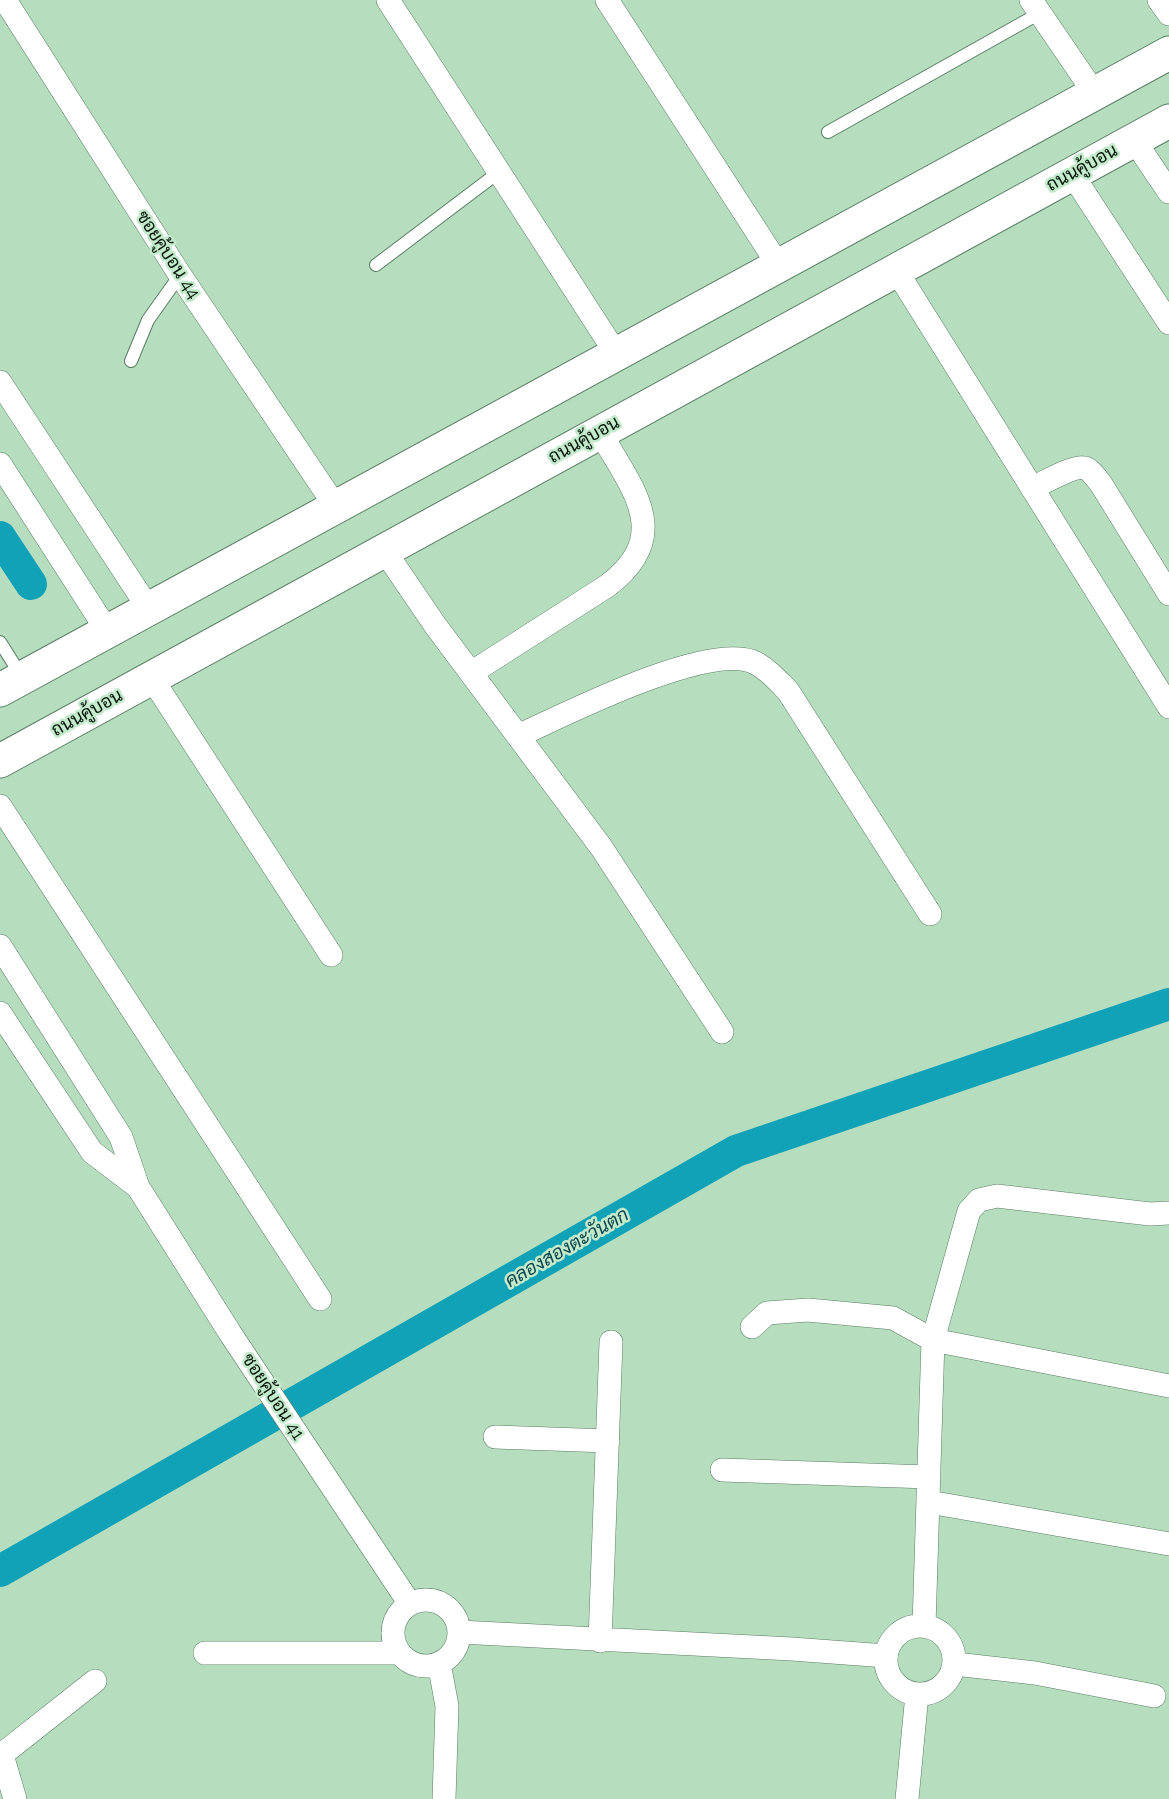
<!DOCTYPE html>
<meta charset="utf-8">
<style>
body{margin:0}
canvas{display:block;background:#b5ddbe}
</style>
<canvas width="1169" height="1799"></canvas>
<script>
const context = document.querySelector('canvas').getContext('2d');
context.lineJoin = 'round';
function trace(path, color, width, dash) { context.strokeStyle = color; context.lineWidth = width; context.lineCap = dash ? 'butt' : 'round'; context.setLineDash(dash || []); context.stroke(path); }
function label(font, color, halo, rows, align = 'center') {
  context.font = font + ' Raleway,Sarabun,sans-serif'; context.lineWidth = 5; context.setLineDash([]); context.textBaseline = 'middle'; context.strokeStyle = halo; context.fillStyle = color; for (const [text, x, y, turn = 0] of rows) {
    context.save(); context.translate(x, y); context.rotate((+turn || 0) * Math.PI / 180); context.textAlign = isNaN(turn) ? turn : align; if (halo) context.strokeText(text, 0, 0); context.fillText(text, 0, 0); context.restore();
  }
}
const canal = new Path2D(`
 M 0,537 L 31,584
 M 0,1571 L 736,1151 L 1169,1004`);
const lane = new Path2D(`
 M 828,132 L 1040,13
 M 376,265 L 499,172
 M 131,361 L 148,320 L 180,275
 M 0,642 L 22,677`);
const street = new Path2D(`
 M 5,0 L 180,275 L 336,507
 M 388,0 L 617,355
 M 607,0 L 779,266
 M 1031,0 L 1095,94
 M 1159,0 L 1169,14
 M 1134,140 L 1169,192
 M 1072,174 L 1169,323
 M 896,270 L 1169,707
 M 0,382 L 149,609
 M 0,464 L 108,632
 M 1032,488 C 1044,483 1073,465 1085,468 C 1091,470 1097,479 1101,484 L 1169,594
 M 384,550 L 435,625 L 601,847 L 722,1032
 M 471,673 L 607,586 C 675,535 632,489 600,432
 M 151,677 L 331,955
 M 520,735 C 568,713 702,645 751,661 C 766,667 777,680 788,691 L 930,914
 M 0,806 L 320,1299
 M 0,946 L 121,1137 L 138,1187 L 230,1333 L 410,1604
 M 0,1013 L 92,1152 L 138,1187
 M 1169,1213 L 1150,1214 L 997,1196 L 979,1200 L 969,1211 L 933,1340 L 1169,1386
 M 752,1327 L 767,1313 L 808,1310 L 893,1318 L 933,1340 L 924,1626
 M 495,1437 L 608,1441
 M 722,1470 L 929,1477
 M 929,1502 L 1169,1544
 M393 1633a33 33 0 1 1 66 0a33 33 0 1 1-66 0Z
 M886 1660a34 34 0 1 1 68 0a34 34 0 1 1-68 0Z
 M 459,1632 L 792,1649 L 886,1656
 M 600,1641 L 611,1342
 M 205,1653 L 399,1653
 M 439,1663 L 447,1706 L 444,1799
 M 955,1664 L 1035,1673 L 1154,1696
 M 2,1755 L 15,1799
 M 0,1756 L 95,1681
 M 907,1799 L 917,1694`);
const secondary = new Path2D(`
 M 0,690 L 1169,53
 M 0,761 L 1169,121`);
const streetNames = [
 ["ถนนคู้บอน",1082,168,-29],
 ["ซอยคู้บอน 44",168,255,57],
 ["ถนนคู้บอน",584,440,-29],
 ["ถนนคู้บอน",87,713,-29],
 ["ซอยคู้บอน 41",273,1397,57]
];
const waterNames = [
 ["คลองสองตะวันตก",567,1248,-30]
];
trace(canal, '#12a2b8', 32);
trace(lane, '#597e63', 14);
trace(street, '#597e63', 24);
trace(secondary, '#597e63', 35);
trace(lane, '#fff', 12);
trace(street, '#fff', 23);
trace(secondary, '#fff', 33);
label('18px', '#06140a', '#c2eacb', streetNames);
label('italic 19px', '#0f464f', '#c2eacb', waterNames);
</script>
